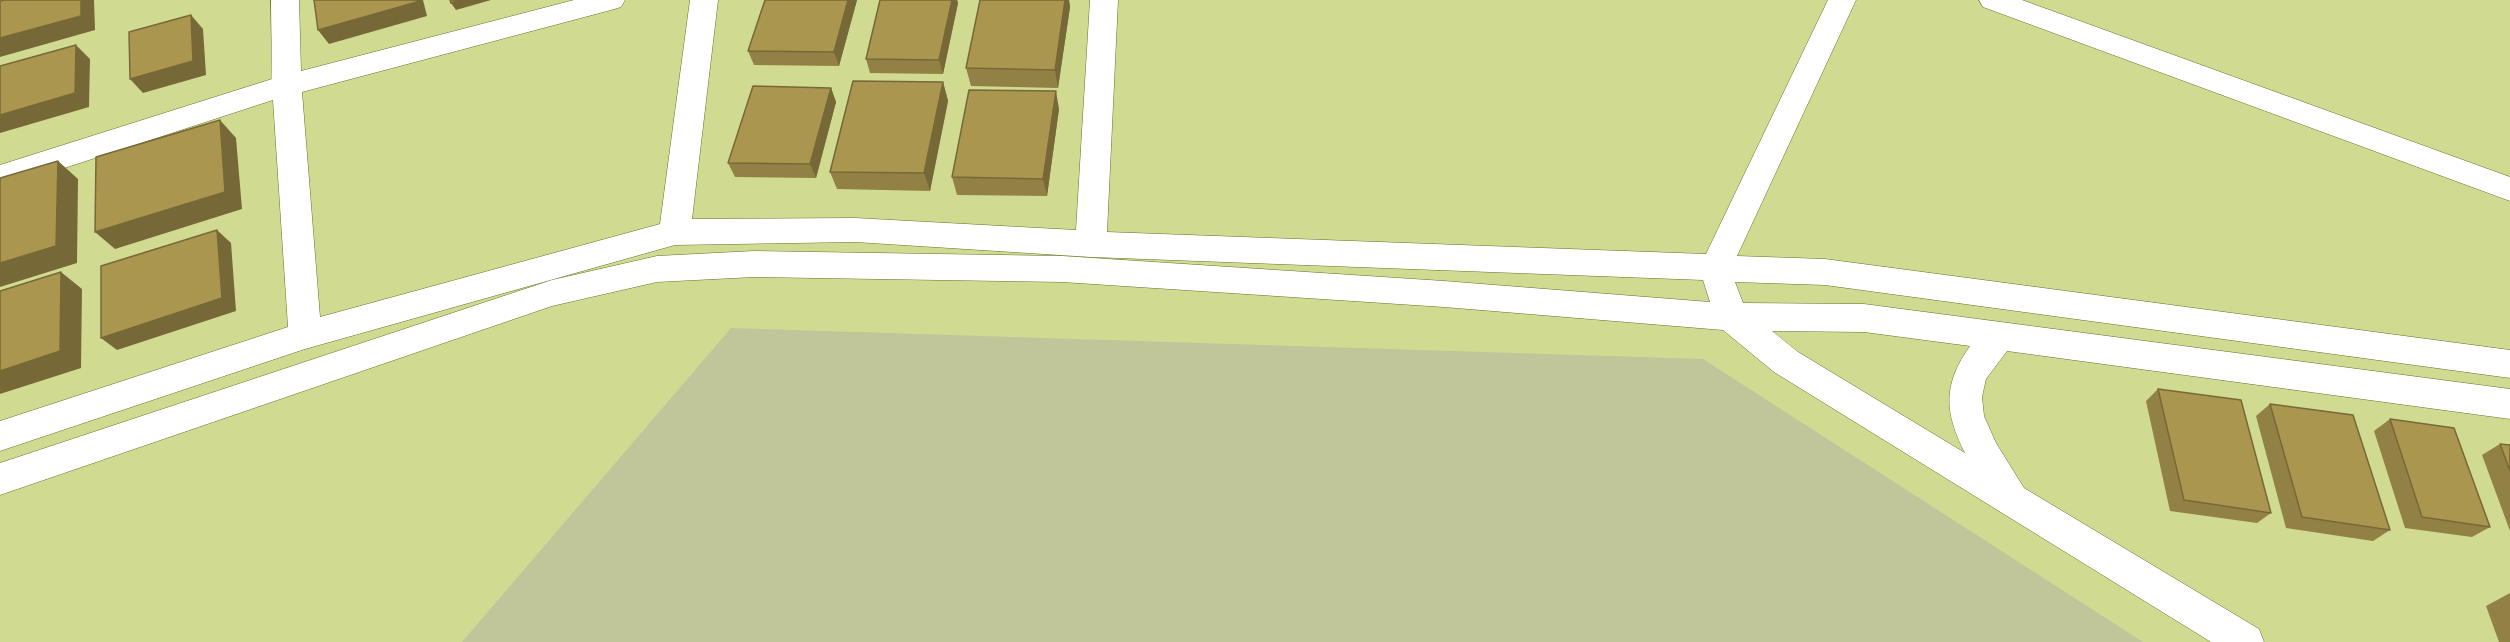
<!DOCTYPE html>
<style>
body{margin:0}
canvas{display:block;background:#d1da91}
</style>
<canvas width="2510" height="642"></canvas>
<script>
const context = document.querySelector('canvas').getContext('2d');
context.lineJoin = 'round';
function fillPath(path, color) { context.fillStyle = color; context.fill(path, 'evenodd'); }
function trace(path, color, width, dash) { context.strokeStyle = color; context.lineWidth = width; context.lineCap = dash ? 'butt' : 'round'; context.setLineDash(dash || []); context.stroke(path); }
const green = new Path2D(`
 M 731,328 L 1703,359 L 2143,642 L 462,642 Z`);
const minor = new Path2D(`
 M 271,0 L 299,0 L 301,71 L 574,0 L 625,0 L 621,7 L 611,10 L 302,92 L 320,317 L 660,224 L 690,0 L 718,0 L 692,219 L 855,218 L 1076,230 L 1090,0 L 1118,0 L 1107,232 L 1706,254 L 1828,0 L 1856,0 L 1737,256 L 1825,259 L 2510,350 L 2510,378 L 1825,285 L 1735,282 L 1743,303 L 1864,304 L 2510,389 L 2510,419 L 2007,351 L 1986,379 L 1982,397 L 1984,416 L 1996,443 L 2024,488 L 2259,629 L 2264,642 L 2211,642 L 1774,372 L 1723,330 L 1444,307 L 1062,282 L 754,277 L 657,282 L 552,306 L 0,495 L 0,463 L 552,280 L 657,256 L 754,251 L 1062,256 L 1444,281 L 1710,302 L 1703,280 L 1091,257 L 855,242 L 675,245 L 305,349 L 0,451 L 0,421 L 288,327 L 273,100 L 0,189 L 0,165 L 272,79 ZM 1772,331 L 1864,332 L 1970,346 C 1943,384 1944,412 1965,453 L 1798,352 Z
 M 1979,0 L 2022,0 L 2510,177 L 2510,201 L 1983,7 Z`);
const wall = new Path2D(`
 M 857,0 L 839,66 L 754,65 L 748,51 Z
 M 880,0 L 957,0 L 958,3 L 943,74 L 870,73 L 866,59 Z
 M 980,0 L 1069,0 L 1070,7 L 1058,88 L 971,86 L 966,68 Z
 M 943,82 L 948,101 L 930,191 L 837,189 L 830,172 Z
 M 831,88 L 836,102 L 816,178 L 735,177 L 728,163 Z
 M 1059,109 L 1047,196 L 957,195 L 952,177 Z
 M 2158,389 L 2271,513 L 2257,523 L 2170,511 L 2146,401 Z
 M 2270,404 L 2390,530 L 2373,541 L 2286,528 L 2256,416 Z
 M 2390,419 L 2490,527 L 2472,537 L 2405,528 L 2374,431 Z
 M 2500,444 L 2510,445 L 2510,531 L 2482,455 Z
 M 2510,593 L 2510,642 L 2499,642 L 2486,606 Z`);
const shadedWall = new Path2D(`
 M 81,0 L 94,0 L 95,30 L 0,57 L 0,38 Z
 M 417,0 L 423,0 L 427,16 L 329,44 L 318,30 Z
 M 459,0 L 491,0 L 456,10 L 451,3 Z
 M 848,0 L 857,0 L 839,66 L 834,52 Z
 M 952,0 L 957,0 L 958,3 L 943,74 L 939,60 Z
 M 1065,0 L 1069,0 L 1070,7 L 1058,88 L 1055,70 Z
 M 191,15 L 203,29 L 206,75 L 143,93 L 130,79 Z
 M 76,45 L 90,59 L 89,107 L 0,133 L 0,115 Z
 M 943,82 L 948,101 L 930,191 L 924,173 Z
 M 831,88 L 836,102 L 816,178 L 810,164 Z
 M 1056,91 L 1059,109 L 1047,196 L 1043,179 Z
 M 220,120 L 236,138 L 242,209 L 115,249 L 95,232 Z
 M 58,161 L 78,179 L 77,263 L 0,287 L 0,263 Z
 M 217,230 L 231,243 L 236,311 L 117,350 L 101,338 Z
 M 61,272 L 82,289 L 81,368 L 0,394 L 0,371 Z`);
const building = new Path2D(`
 M 5,0 L 81,0 L 81,16 L 0,38 L 0,1 Z
 M 314,0 L 417,0 L 417,2 L 318,30 Z
 M 450,0 L 459,0 L 451,3 Z
 M 765,0 L 848,0 L 834,52 L 748,51 Z
 M 880,0 L 952,0 L 939,60 L 866,59 Z
 M 980,0 L 1065,0 L 1055,70 L 966,68 Z
 M 191,15 L 193,61 L 130,79 L 129,32 Z
 M 76,45 L 75,93 L 0,115 L 0,66 Z
 M 853,81 L 943,82 L 924,173 L 830,172 Z
 M 753,86 L 831,88 L 810,164 L 728,163 Z
 M 969,90 L 1056,91 L 1043,179 L 952,177 Z
 M 220,120 L 225,192 L 95,232 L 96,157 Z
 M 58,161 L 56,246 L 0,263 L 0,178 Z
 M 217,230 L 222,298 L 101,338 L 101,266 Z
 M 61,272 L 60,351 L 0,371 L 0,291 Z
 M 2158,389 L 2241,400 L 2271,513 L 2184,500 Z
 M 2270,404 L 2353,415 L 2390,530 L 2302,517 Z
 M 2390,419 L 2454,428 L 2490,527 L 2422,517 Z
 M 2500,444 L 2510,445 L 2510,471 Z`);
fillPath(green, '#c0c69a');
trace(minor, '#686f27', 1);
fillPath(minor, '#fff');
fillPath(wall, '#928144');
fillPath(shadedWall, '#776937');
fillPath(building, '#aa964f');
trace(building, '#776937', 1.5);
</script>
